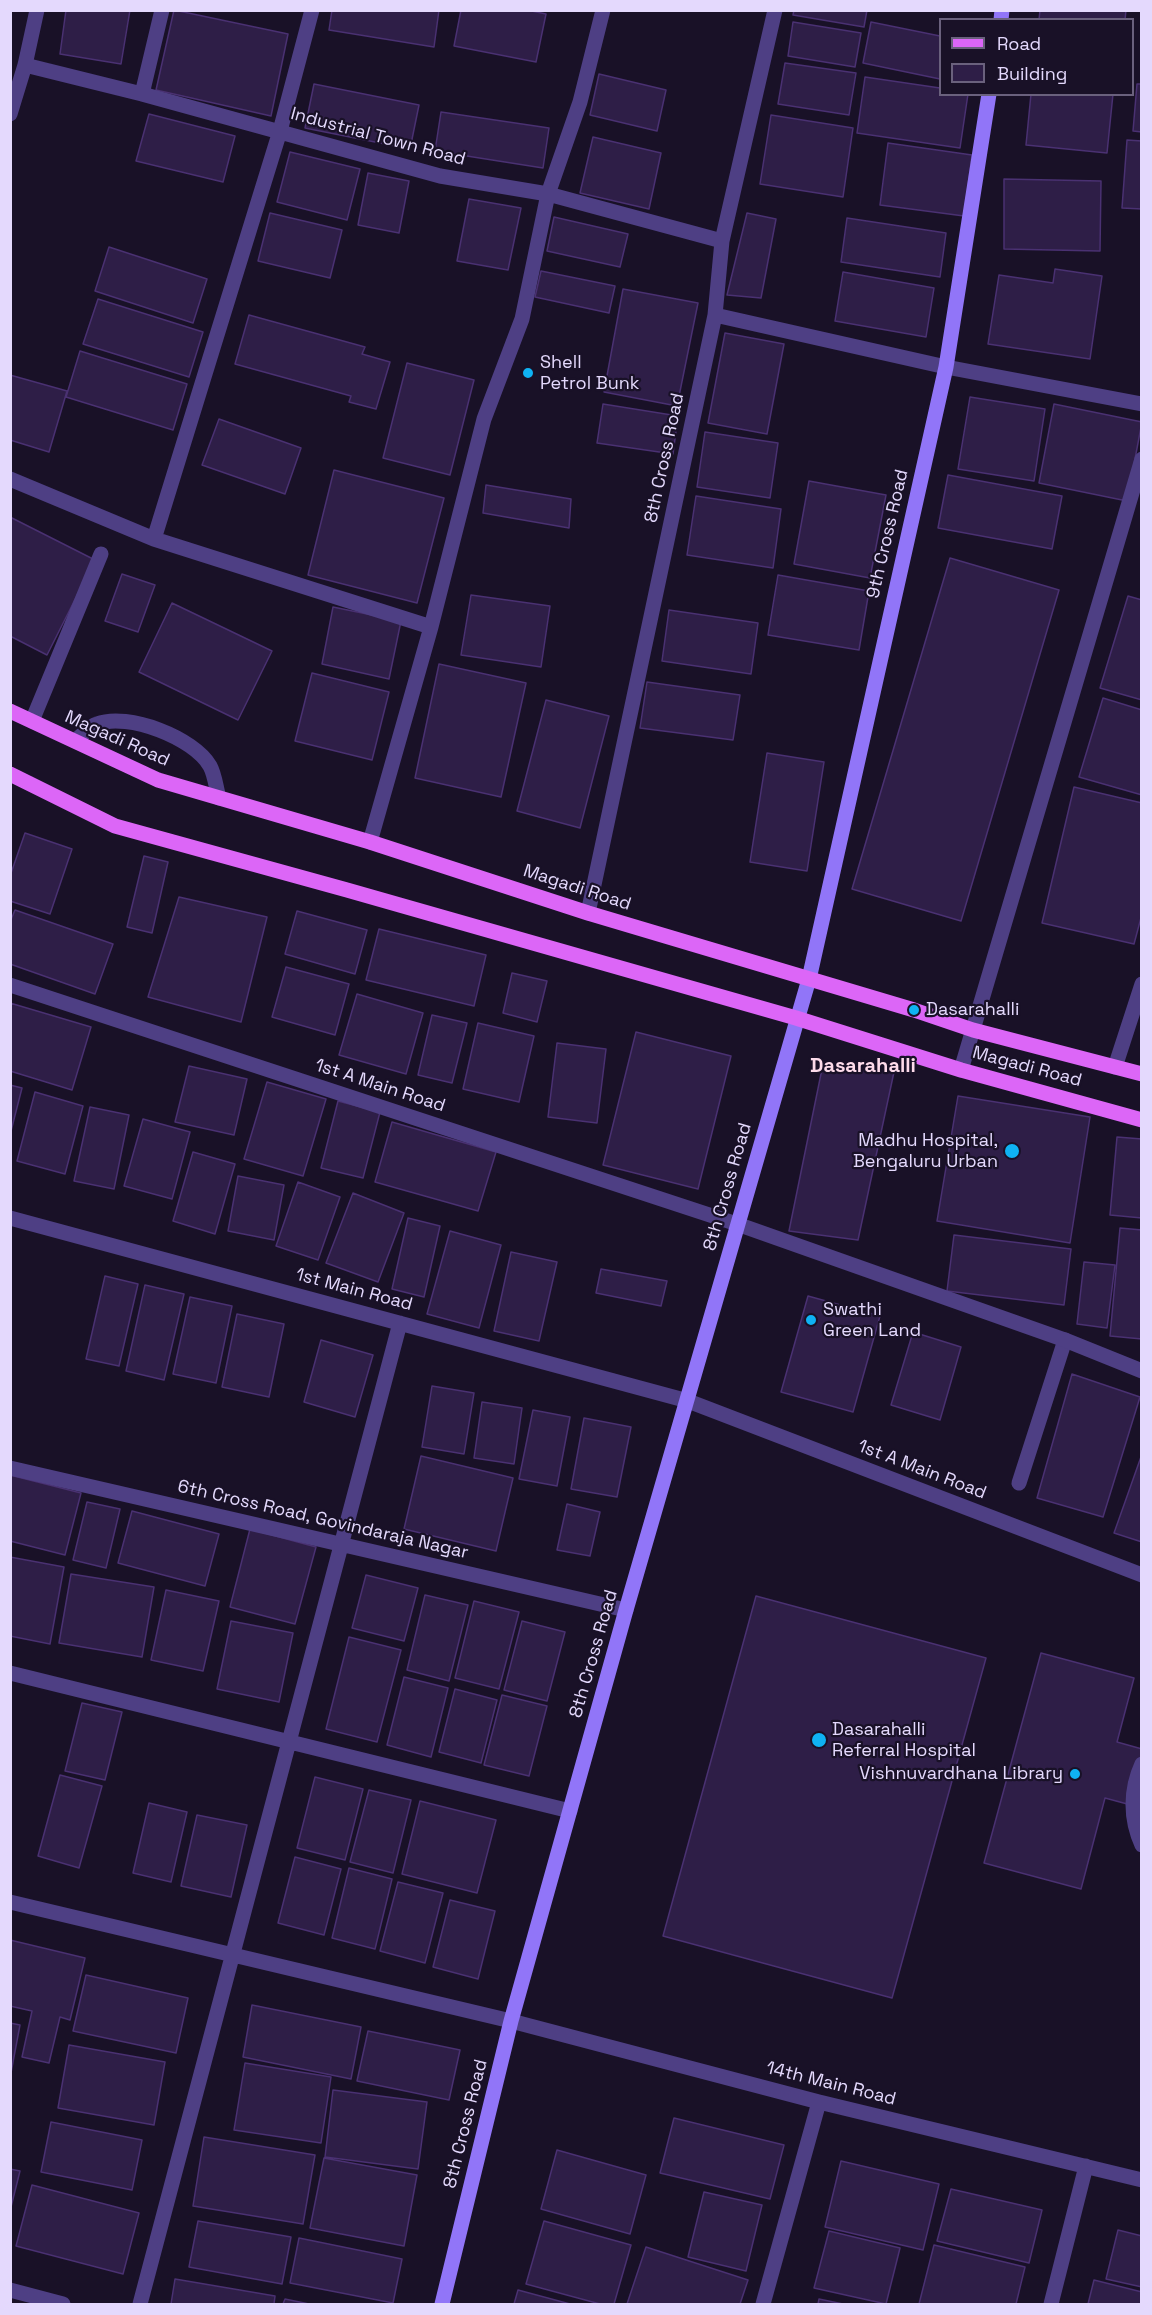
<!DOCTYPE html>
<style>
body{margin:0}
#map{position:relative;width:1152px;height:2315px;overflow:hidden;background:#191127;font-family:"Space Grotesk",sans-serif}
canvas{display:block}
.frame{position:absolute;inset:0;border:12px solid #e4d9fd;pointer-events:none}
.legend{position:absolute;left:939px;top:18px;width:195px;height:78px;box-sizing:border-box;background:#191127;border:2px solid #6a617d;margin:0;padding:8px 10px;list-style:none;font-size:18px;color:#e4d9fd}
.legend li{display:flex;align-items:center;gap:12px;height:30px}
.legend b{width:30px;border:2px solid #6a617d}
</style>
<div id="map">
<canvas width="1152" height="2315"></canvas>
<div class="frame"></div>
<ul class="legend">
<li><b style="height:8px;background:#dc66f7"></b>Road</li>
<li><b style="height:16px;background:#2e1e47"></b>Building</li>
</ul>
</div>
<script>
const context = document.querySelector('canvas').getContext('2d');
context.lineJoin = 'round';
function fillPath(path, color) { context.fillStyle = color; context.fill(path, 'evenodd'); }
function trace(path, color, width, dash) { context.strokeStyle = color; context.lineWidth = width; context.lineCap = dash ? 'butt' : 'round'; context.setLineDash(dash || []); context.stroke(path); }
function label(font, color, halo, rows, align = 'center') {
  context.font = font + ' "Space Grotesk",sans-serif'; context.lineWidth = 4.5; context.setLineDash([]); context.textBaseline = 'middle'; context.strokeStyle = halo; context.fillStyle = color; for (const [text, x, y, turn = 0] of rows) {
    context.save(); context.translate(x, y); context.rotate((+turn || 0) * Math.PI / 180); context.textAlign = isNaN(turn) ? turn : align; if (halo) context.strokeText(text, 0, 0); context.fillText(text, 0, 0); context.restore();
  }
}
const building = new Path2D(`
 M 66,10 L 130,10 L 121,64 L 60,54 Z
 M 174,10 L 288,34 L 271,116 L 156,90 Z
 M 332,10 L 439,10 L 434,47 L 329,30 Z
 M 461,10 L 527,10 L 546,14 L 536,62 L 454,46 Z
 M 794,10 L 867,10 L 864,27 L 793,15 Z
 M 1040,10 L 1126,10 L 1125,20 L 1039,20 Z
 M 793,22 L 861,33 L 855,67 L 788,56 Z
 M 871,22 L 940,36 L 940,79 L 863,63 Z
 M 785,63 L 856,73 L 849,115 L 778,104 Z
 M 599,74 L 666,90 L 657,131 L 590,115 Z
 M 865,77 L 940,88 L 940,94 L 968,94 L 960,148 L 857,133 Z
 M 314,84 L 419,105 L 410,149 L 305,128 Z
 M 1137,84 L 1142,84 L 1142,132 L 1133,131 Z
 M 1031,94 L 1113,94 L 1107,153 L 1026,145 Z
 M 441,112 L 549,128 L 543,168 L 435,151 Z
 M 149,114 L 235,136 L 223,182 L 136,161 Z
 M 771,115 L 853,128 L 843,197 L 760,184 Z
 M 593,137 L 661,153 L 649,209 L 580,193 Z
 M 1127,140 L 1142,141 L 1142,209 L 1122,208 Z
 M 888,143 L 972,155 L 964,216 L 880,205 Z
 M 290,152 L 360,169 L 347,220 L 277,202 Z
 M 368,173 L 409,181 L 399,233 L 358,225 Z
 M 1004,179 L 1101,181 L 1100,251 L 1004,249 Z
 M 469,199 L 521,208 L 508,270 L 457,261 Z
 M 270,213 L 342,230 L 330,278 L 258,261 Z
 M 747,213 L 776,219 L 761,298 L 727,295 Z
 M 554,217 L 628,234 L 620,267 L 547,251 Z
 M 847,218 L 946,233 L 940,277 L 841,262 Z
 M 109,247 L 207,279 L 193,323 L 95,291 Z
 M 1055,269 L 1102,276 L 1090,359 L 988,344 L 999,275 L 1053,283 Z
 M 541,271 L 615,286 L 609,313 L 535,297 Z
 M 843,272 L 934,288 L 926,337 L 835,321 Z
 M 623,289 L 698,303 L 677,406 L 604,392 Z
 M 98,299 L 203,332 L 189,377 L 83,344 Z
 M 249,315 L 365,347 L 362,354 L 390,362 L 376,409 L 349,402 L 351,396 L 235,364 Z
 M 725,333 L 784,344 L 767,434 L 708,423 Z
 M 80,351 L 187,384 L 173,430 L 66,397 Z
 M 407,363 L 474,380 L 450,475 L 383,458 Z
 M 10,375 L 67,391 L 49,452 L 10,440 Z
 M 970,397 L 1045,409 L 1034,481 L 958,469 Z
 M 603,404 L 678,416 L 673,454 L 597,443 Z
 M 1054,404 L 1142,422 L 1127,501 L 1039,483 Z
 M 219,419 L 301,448 L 285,494 L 202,465 Z
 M 705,432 L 778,443 L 770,498 L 697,487 Z
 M 334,470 L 444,498 L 417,603 L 308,575 Z
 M 948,475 L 1062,496 L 1052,549 L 938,528 Z
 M 809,481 L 886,495 L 870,578 L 794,564 Z
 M 486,485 L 571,499 L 569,528 L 483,513 Z
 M 696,496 L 781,509 L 773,568 L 687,555 Z
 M 10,517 L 95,560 L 47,655 L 10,636 Z
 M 950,558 L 1059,590 L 961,921 L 852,889 Z
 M 122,574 L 155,585 L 138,632 L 105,621 Z
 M 778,575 L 869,591 L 859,650 L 768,635 Z
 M 471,595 L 550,606 L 541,667 L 461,655 Z
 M 1128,596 L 1142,600 L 1142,700 L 1100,688 Z
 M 172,603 L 272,651 L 238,720 L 139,672 Z
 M 333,607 L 401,621 L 389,679 L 322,664 Z
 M 669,610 L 758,623 L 751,674 L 662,661 Z
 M 439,664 L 526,683 L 501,797 L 415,778 Z
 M 312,673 L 389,692 L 372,760 L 295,741 Z
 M 647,682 L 740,695 L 733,740 L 640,728 Z
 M 1103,698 L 1142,710 L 1142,795 L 1079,777 Z
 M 546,700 L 609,716 L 580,828 L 517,811 Z
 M 767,753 L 824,762 L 807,871 L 750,862 Z
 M 1074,787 L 1142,803 L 1142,914 L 1134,944 L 1042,923 Z
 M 25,833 L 72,849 L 50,914 L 10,901 L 10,876 Z
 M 144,856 L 168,862 L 152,933 L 127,927 Z
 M 179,897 L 267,917 L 241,1022 L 148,997 Z
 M 15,910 L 113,944 L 95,994 L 10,964 L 10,922 Z
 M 297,911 L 367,930 L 355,974 L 285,954 Z
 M 379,929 L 486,955 L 474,1006 L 366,980 Z
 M 286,967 L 349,984 L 335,1035 L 272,1017 Z
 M 512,973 L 547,981 L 537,1022 L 503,1013 Z
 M 357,994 L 423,1013 L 406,1074 L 339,1055 Z
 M 10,1003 L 91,1027 L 72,1090 L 10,1071 Z
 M 432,1015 L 467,1023 L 452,1083 L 418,1075 Z
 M 478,1023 L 534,1036 L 519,1102 L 463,1089 Z
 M 636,1032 L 731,1056 L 698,1189 L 603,1165 Z
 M 557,1043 L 606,1049 L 597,1123 L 548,1117 Z
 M 823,1064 L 894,1072 L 858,1240 L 789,1231 Z
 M 189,1066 L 247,1079 L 234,1135 L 175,1122 Z
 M 267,1082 L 326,1099 L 303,1176 L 244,1159 Z
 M 10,1085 L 22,1088 L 10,1135 Z
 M 35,1092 L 83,1106 L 65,1174 L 17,1161 Z
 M 958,1096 L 1090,1117 L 1070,1243 L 937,1221 Z
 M 338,1101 L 380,1112 L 363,1178 L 321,1168 Z
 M 90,1107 L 129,1115 L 114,1189 L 74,1181 Z
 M 143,1119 L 190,1132 L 172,1199 L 124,1186 Z
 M 392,1122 L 496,1152 L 478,1211 L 375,1182 Z
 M 1117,1137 L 1142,1139 L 1142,1218 L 1110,1215 Z
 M 193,1152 L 235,1164 L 215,1234 L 173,1221 Z
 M 238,1176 L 284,1185 L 274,1240 L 228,1231 Z
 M 298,1182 L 340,1197 L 318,1260 L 276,1246 Z
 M 353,1193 L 404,1213 L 378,1282 L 326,1263 Z
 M 408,1218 L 440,1226 L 424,1297 L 392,1289 Z
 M 1120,1228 L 1142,1230 L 1142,1339 L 1110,1336 Z
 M 450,1231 L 501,1245 L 479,1328 L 427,1314 Z
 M 954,1235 L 1071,1249 L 1064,1305 L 947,1291 Z
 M 511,1252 L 557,1262 L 539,1341 L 494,1331 Z
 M 1084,1262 L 1115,1265 L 1107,1328 L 1077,1324 Z
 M 601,1269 L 667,1281 L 661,1306 L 596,1293 Z
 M 105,1276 L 138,1284 L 119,1366 L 86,1359 Z
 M 145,1285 L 184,1294 L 164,1380 L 126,1371 Z
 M 808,1296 L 880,1316 L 853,1412 L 781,1392 Z
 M 190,1297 L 232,1306 L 216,1383 L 173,1374 Z
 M 237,1314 L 284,1324 L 269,1397 L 222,1387 Z
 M 913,1332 L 961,1347 L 940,1420 L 891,1405 Z
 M 321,1340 L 373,1355 L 355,1417 L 304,1402 Z
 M 1072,1374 L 1140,1397 L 1103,1517 L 1037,1498 Z
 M 432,1386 L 474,1393 L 464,1454 L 422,1447 Z
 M 482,1402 L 522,1408 L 514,1464 L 474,1458 Z
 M 533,1410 L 570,1417 L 557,1486 L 519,1479 Z
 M 584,1418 L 631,1427 L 617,1497 L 571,1489 Z
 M 1142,1454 L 1142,1542 L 1114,1533 Z
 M 421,1456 L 513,1478 L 496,1551 L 404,1529 Z
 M 10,1475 L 81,1493 L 65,1555 L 10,1541 Z
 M 87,1502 L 120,1509 L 106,1568 L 73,1560 Z
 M 567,1504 L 600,1512 L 590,1556 L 557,1550 Z
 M 132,1511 L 219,1534 L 205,1586 L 118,1563 Z
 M 250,1529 L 316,1547 L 295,1624 L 230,1607 Z
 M 10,1557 L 64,1567 L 50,1644 L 10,1636 Z
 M 71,1574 L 154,1587 L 142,1657 L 59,1643 Z
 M 366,1575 L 418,1588 L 404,1641 L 352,1628 Z
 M 166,1590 L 219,1601 L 203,1671 L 151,1660 Z
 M 425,1595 L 468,1605 L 449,1681 L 407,1670 Z
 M 756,1596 L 986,1658 L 892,1998 L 663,1936 Z
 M 474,1601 L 519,1612 L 499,1689 L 455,1678 Z
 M 231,1621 L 293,1633 L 279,1702 L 217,1689 Z
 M 522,1621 L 565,1632 L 547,1701 L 504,1690 Z
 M 349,1637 L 401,1650 L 377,1742 L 326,1729 Z
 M 1041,1653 L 1134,1678 L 1117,1742 L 1142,1749 L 1142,1808 L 1105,1798 L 1081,1889 L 984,1863 Z
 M 404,1677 L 448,1688 L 431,1757 L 387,1745 Z
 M 455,1689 L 497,1700 L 481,1763 L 439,1752 Z
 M 502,1695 L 547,1706 L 529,1776 L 484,1765 Z
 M 82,1703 L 122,1712 L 105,1780 L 65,1771 Z
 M 60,1775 L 102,1786 L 79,1868 L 38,1856 Z
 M 315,1777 L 363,1789 L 345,1860 L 297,1848 Z
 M 369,1790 L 411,1800 L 393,1873 L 350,1862 Z
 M 420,1801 L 496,1820 L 477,1893 L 402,1874 Z
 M 149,1803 L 187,1812 L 171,1882 L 133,1873 Z
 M 197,1815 L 247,1825 L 231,1897 L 181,1886 Z
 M 295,1857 L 341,1869 L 324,1935 L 278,1923 Z
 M 349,1868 L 392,1879 L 375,1949 L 332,1938 Z
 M 398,1882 L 443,1893 L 425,1963 L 380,1951 Z
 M 450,1900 L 495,1911 L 478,1979 L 433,1967 Z
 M 10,1940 L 85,1958 L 70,2020 L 60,2017 L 49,2063 L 22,2057 L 32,2011 L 10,2006 Z
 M 86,1975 L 188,1998 L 176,2053 L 73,2031 Z
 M 252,2005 L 361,2027 L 351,2079 L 243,2057 Z
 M 10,2023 L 20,2025 L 10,2078 Z
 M 368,2031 L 460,2050 L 449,2100 L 357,2081 Z
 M 69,2045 L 165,2062 L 154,2125 L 58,2108 Z
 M 245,2063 L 331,2077 L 321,2143 L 234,2130 Z
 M 333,2090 L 427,2102 L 418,2169 L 325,2157 Z
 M 674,2118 L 784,2145 L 770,2199 L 660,2173 Z
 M 51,2122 L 142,2140 L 132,2190 L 41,2172 Z
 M 204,2137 L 315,2155 L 303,2224 L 193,2206 Z
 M 557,2150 L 646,2175 L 630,2234 L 541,2209 Z
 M 324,2158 L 417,2175 L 404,2246 L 310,2228 Z
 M 841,2161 L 939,2184 L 923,2250 L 825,2227 Z
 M 10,2169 L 20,2171 L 10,2211 Z
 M 32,2185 L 139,2213 L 123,2274 L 16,2246 Z
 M 951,2189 L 1042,2210 L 1029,2263 L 937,2241 Z
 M 704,2192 L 762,2205 L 746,2271 L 688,2257 Z
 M 198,2221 L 291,2237 L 282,2284 L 189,2267 Z
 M 544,2221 L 631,2245 L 614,2304 L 600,2304 L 526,2284 Z
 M 1118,2230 L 1142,2236 L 1142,2287 L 1106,2279 Z
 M 829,2231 L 900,2248 L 886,2304 L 814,2288 Z
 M 299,2238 L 402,2259 L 393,2303 L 290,2283 Z
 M 934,2245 L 1025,2267 L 1016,2304 L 919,2304 Z
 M 646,2247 L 748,2280 L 740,2304 L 627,2304 Z
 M 175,2279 L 275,2296 L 274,2304 L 171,2304 Z
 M 1094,2280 L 1142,2292 L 1142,2304 L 1088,2304 Z
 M 518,2290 L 570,2304 L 514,2304 Z
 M 285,2299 L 309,2304 L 283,2304 Z
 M 819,2299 L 843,2304 L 818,2304 Z`);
const lane = new Path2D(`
 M 32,721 L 101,554
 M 75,741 C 81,736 90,726 97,724 C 128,712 194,738 210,766 C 215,775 216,788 219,798
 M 1115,1067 L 1142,984
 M 1019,1483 L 1065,1340
 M 1142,1764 C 1130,1790 1130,1819 1142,1845`);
const street = new Path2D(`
 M 25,65 L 142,94 L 440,176 L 548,194 L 722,241
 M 142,94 L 162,10
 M 10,114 L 25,65 L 37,10
 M 715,315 L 946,367 L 1142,404
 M 10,479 L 154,539 L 431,627
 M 154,539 L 280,131 L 312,10
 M 370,842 L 431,627 L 484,419 L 522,319 L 548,194 L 580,102 L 603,10
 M 588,913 L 715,315 L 722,241 L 775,10
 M 10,985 L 737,1224 L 1065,1340 L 1142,1371
 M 961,1070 L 1142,459
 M 10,1218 L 688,1401 L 1142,1575
 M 10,1468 L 626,1610
 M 10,1673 L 570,1811
 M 10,1902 L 511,2021 L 819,2102 L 1142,2180
 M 10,2290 L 63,2304
 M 140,2304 L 400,1323
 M 763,2304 L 819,2102
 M 1051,2304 L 1086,2166`);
const secondary = new Path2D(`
 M 1001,20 L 1002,10
 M 442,2304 L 511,2021 L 626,1610 L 809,979 L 946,367 L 989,94`);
const primary = new Path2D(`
 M 10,711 L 158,780 L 370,842 L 588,913 L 914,1010 L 973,1030 L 1142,1074
 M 10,774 L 115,826 L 347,890 L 796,1018 L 961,1070 L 1142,1120`);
const markers = [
 [528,373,6,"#0fb2f3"],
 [914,1010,6,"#0fb2f3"],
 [1012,1151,8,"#0fb2f3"],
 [811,1320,6,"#0fb2f3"],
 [819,1740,8,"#0fb2f3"],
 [1075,1774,6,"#0fb2f3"]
];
const streetNames = [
 ["Industrial Town Road",378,137,15],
 ["8th Cross Road",665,458,-78],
 ["9th Cross Road",888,534,-77],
 ["Magadi Road",117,739,24],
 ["Magadi Road",577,888,18],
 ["Magadi Road",1027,1067,15],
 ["1st A Main Road",380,1086,18],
 ["8th Cross Road",728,1187,-74],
 ["1st Main Road",354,1290,15],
 ["1st A Main Road",922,1470,21],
 ["6th Cross Road, Govindaraja Nagar",323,1520,13],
 ["8th Cross Road",594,1654,-74],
 ["14th Main Road",831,2084,14],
 ["8th Cross Road",466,2124,-76]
];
const poiNames = [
 ["Shell",540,363],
 ["Petrol Bunk",540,384],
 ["Dasarahalli",926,1010],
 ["Madhu Hospital,",998,1141,"right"],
 ["Bengaluru Urban",998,1162,"right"],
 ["Swathi",823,1310],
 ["Green Land",823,1331],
 ["Dasarahalli",832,1730],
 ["Referral Hospital",832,1751],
 ["Vishnuvardhana Library",1063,1774,"right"]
];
const neighbourhoodNames = [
 ["Dasarahalli",863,1067]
];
fillPath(building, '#2e1e47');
trace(building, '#4a3172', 1.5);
trace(lane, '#4e3f84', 15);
trace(street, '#4e3f84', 15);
trace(secondary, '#9175f8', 15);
trace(primary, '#dc66f7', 15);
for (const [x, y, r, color] of markers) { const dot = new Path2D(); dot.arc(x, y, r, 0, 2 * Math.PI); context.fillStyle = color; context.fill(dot); trace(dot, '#191127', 2); }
label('18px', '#e4d9fd', '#191127', streetNames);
label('18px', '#e4d9fd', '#191127', poiNames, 'left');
label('bold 20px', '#fddbea', '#191127', neighbourhoodNames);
</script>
